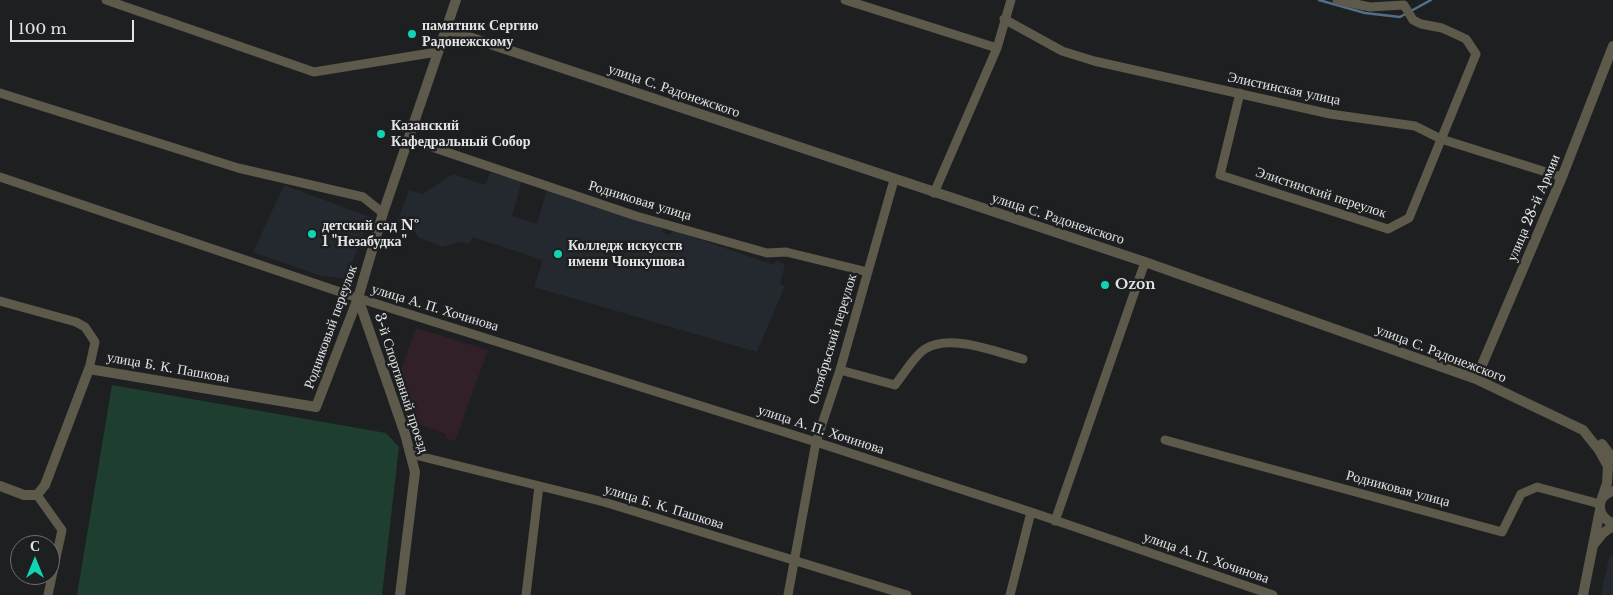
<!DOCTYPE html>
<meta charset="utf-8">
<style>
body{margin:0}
#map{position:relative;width:1613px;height:595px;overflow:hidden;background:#1e1f21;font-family:"Libre Baskerville",serif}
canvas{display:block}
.north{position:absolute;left:10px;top:535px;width:50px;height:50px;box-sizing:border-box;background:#1e1f21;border:1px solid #6d6e6f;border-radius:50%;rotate:0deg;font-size:14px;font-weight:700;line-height:20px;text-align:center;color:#e3e4e5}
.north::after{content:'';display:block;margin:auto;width:18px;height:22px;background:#10d5b4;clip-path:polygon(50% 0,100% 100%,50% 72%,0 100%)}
.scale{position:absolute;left:10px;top:20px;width:124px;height:22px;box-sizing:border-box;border:2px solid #e3e4e5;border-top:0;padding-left:6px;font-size:15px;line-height:18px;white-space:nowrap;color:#e3e4e5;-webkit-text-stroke:4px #1e1f21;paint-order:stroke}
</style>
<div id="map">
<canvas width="1613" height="595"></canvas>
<div class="north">С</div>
<div class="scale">100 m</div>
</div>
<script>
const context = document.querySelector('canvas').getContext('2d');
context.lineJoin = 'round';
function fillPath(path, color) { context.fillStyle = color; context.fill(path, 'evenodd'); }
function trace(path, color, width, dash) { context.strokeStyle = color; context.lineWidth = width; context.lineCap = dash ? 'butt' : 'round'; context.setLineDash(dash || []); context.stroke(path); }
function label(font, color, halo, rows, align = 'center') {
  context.font = font + ' "Libre Baskerville",serif'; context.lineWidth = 5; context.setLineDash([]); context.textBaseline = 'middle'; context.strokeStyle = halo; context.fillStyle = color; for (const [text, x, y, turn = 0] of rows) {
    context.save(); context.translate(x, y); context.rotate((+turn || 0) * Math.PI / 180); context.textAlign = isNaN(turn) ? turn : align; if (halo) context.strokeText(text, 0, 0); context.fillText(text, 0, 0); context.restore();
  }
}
const built = new Path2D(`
 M 490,173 L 522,181 L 512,216 L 537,224 L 547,189 L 664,227 L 662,232 L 670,235 L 673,230 L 774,265 L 776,261 L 785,264 L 780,284 L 785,286 L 757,352 L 534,287 L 543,260 L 472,237 L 470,244 L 461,242 L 442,247 L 420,238 L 411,228 L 397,222 L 409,190 L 423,194 L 453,174 L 485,185 Z
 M 284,185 L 370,217 L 346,279 L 318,275 L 253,252 Z
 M 1613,556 L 1613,595 L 1601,595 L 1609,557 Z`);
const industrial = new Path2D(`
 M 416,328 L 488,350 L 455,441 L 445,438 L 446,434 L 410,421 L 396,384 Z`);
const green = new Path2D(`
 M 112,385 L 386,433 L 399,447 L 382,595 L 77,595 Z`);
const stream = new Path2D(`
 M 1319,0 L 1365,13 L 1400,17 L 1431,0`);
const minor = new Path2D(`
 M 106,0 L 314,72 L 437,52
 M 845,0 L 997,48
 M 1004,19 L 1062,51 L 1094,61 L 1330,114 L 1415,126 L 1441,139 L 1562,177
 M 0,93 L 238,168 L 363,197 L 383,213
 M 1240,93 L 1220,175 L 1388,229 L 1409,218 L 1476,54 L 1466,39 L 1442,28 L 1421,24 L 1413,20 L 1404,5 L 1370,7 L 1337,0
 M 408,139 L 636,216 L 767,253 L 786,252 L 868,272
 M 0,177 L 358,298 L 816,442 L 1031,512 L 1273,595
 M 934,193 L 997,48 L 1011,0
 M 0,301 L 76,322 L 85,327 L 95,342 L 89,369
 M 840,370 L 895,385 C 904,374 914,356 925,349 C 950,333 996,352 1023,359
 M 1165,440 L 1502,532 L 1521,494 L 1537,487 L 1600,504
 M 411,454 L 604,502 L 907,595
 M 37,495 L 62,530 L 48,595
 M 1055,521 L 1145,262
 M 526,595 L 539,486
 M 788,595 L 816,442 L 840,370 L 894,180
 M 1010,595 L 1031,512`);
const tertiary = new Path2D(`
 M 445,29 L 1145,262 L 1476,379 L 1583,430 L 1599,450 L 1608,466 L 1607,483 L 1602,498
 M 358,298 L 405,434 L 415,472 L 400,595
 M 1476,379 L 1562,177 L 1613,46
 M 1602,444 L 1613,459
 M 0,486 L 24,495 L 37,495 L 45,485 L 89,369 L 316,407 L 358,298 L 383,213 L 456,0
 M 1613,491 C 1595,496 1596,517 1613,523
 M 1595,543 L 1603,533 L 1613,526
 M 1583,595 L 1600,510`);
const markers = [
 [412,34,5,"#10d5b4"],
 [381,134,5,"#10d5b4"],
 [312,234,5,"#10d5b4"],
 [558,254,5,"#10d5b4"],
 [1105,285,5,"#10d5b4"]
];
const poiNames = [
 ["памятник Сергию",422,26],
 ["Радонежскому",422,42],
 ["Казанский",391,126],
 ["Кафедральный Собор",391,142],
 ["детский сад №",322,226],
 ["1 \"Незабудка\"",322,242],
 ["Колледж искусств",568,246],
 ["имени Чонкушова",568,262],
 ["Ozon",1115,285]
];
const streetNames = [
 ["Элистинская улица",1284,89,12],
 ["улица С. Радонежского",674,91,19],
 ["Элистинский переулок",1321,193,18],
 ["Родниковая улица",640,201,17],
 ["улица 28-й Армии",1534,208,-67],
 ["улица С. Радонежского",1058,219,18],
 ["улица А. П. Хочинова",435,308,17],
 ["Родниковый переулок",331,327,-70],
 ["Октябрьский переулок",833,339,-73],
 ["улица С. Радонежского",1441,354,21],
 ["улица Б. К. Пашкова",168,368,10],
 ["3-й Спортивный проезд",401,383,72],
 ["улица А. П. Хочинова",821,430,18],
 ["Родниковая улица",1398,489,15],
 ["улица Б. К. Пашкова",664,507,17],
 ["улица А. П. Хочинова",1206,558,19]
];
fillPath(built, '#24282f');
fillPath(industrial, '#322028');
fillPath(green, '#1e3e30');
trace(stream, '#516f88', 2.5);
trace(minor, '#5d594b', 9);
trace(tertiary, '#5d594b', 10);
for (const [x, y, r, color] of markers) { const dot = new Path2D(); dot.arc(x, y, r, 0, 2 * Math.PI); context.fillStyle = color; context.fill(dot); trace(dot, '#1e1f21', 2); }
label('bold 14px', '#e3e4e5', '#1e1f21', poiNames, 'left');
label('14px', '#e3e4e5', '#1e1f21', streetNames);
</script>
